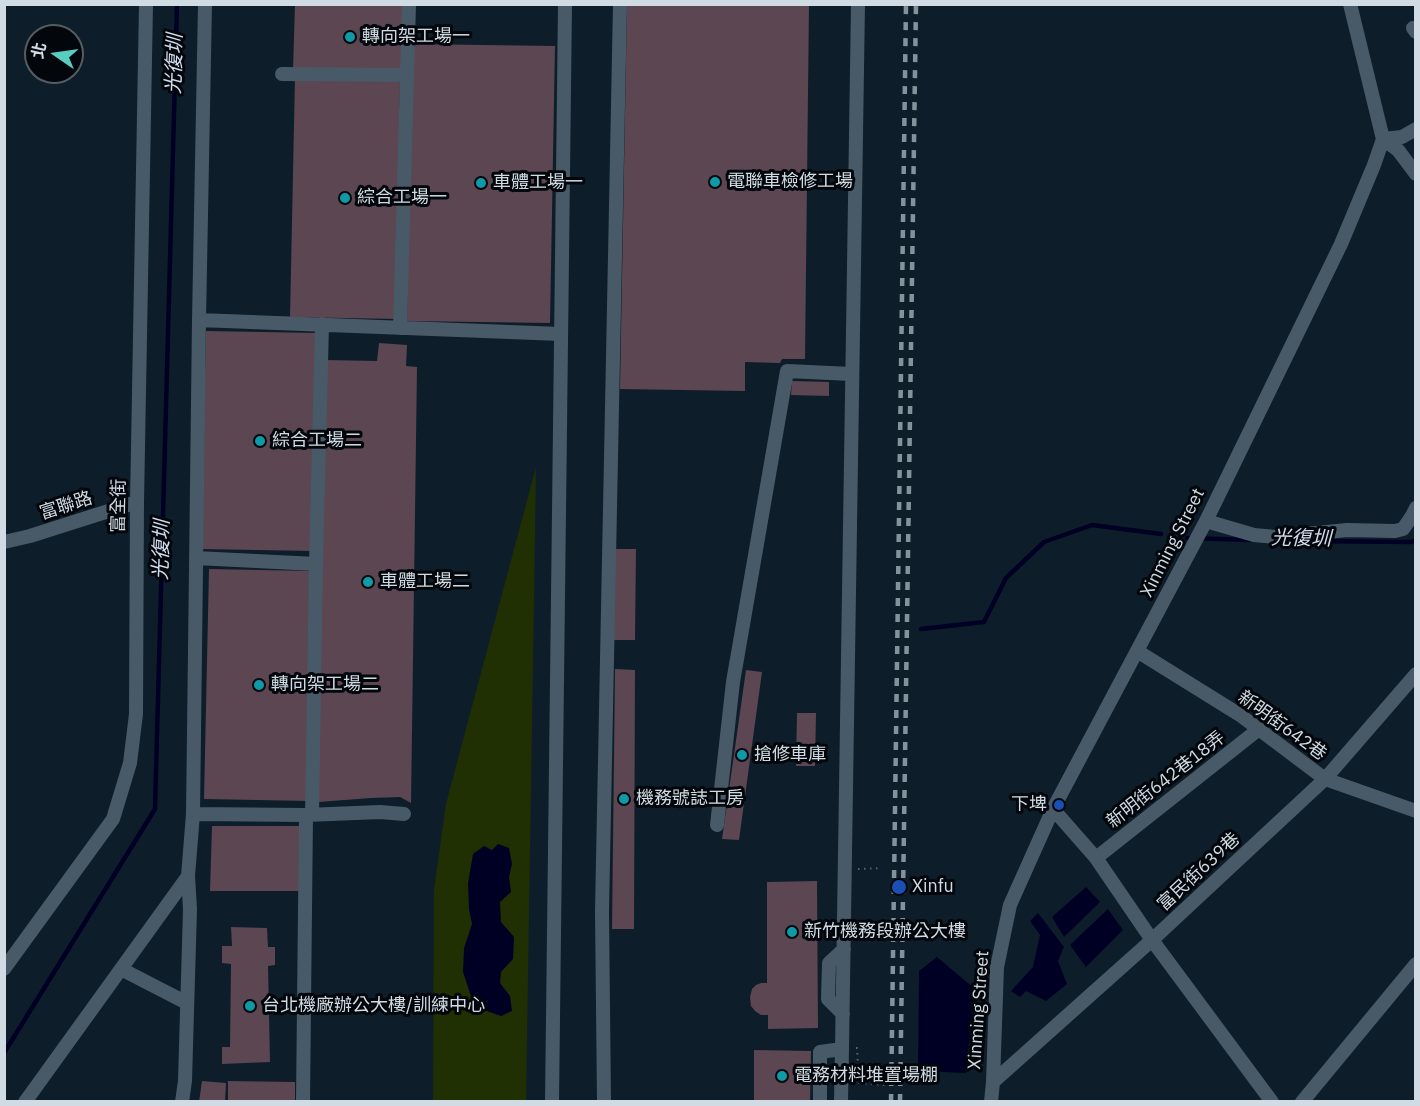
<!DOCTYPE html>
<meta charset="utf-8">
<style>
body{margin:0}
#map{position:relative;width:1420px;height:1106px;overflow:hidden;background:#0d1e2a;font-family:"IBM Plex Sans","Noto Sans TC",sans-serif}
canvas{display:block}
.frame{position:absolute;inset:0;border:6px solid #d0dbe3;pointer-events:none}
.north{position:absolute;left:24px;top:24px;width:60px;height:60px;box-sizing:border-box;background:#03070c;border:2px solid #555c62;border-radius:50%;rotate:283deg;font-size:16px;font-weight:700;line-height:24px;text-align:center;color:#d0dbe3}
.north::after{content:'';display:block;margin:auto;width:21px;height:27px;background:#58cec0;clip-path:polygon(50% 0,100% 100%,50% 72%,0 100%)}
</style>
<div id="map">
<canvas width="1420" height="1106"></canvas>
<div class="frame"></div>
<div class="north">北</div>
</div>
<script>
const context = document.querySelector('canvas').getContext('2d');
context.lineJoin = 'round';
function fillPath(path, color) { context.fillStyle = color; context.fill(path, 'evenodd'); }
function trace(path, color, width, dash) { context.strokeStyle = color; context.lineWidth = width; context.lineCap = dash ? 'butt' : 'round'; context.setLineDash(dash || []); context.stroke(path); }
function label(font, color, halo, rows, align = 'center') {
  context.font = font + ' "IBM Plex Sans","Noto Sans TC",sans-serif'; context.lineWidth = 6; context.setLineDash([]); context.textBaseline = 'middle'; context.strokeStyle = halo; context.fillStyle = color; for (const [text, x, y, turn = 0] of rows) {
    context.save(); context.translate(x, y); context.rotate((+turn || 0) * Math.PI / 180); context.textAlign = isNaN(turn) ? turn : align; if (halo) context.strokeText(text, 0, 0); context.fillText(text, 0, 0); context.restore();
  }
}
const green = new Path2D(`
 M 536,467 L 526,1101 L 433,1102 L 434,890 L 446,804 Z`);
const water = new Path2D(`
 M 498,844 L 509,848 L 512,864 L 509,877 L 511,892 L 500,902 L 501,922 L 514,937 L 513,959 L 501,972 L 500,983 L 510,996 L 512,1011 L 501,1016 L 478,1008 L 472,999 L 463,972 L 464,948 L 472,924 L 469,909 L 468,883 L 473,854 L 484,846 L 492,850 Z
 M 1086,887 L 1100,902 L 1064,937 L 1052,917 Z
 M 1108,909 L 1123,930 L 1086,967 L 1070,945 Z
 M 1038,913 L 1064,947 L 1058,961 L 1067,984 L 1046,1001 L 1026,991 L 1020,997 L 1011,991 L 1033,967 L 1040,935 L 1030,921 Z
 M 937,957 L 975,989 L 966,1073 L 918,1071 L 919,971 Z`);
const stream = new Path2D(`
 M 1187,538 L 1251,540
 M 1302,541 L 1411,542 L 1416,540
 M 921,629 L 984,622 L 1006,578 L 1044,542 L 1092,525 L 1161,534
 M 4,1053 L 155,809 L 177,4`);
const building = new Path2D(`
 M 295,4 L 407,4 L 406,73 L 293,70 Z
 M 627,4 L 809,4 L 805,359 L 782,359 L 780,363 L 745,362 L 745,391 L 620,389 Z
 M 411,44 L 555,46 L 550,323 L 407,321 Z
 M 295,77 L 400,79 L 396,319 L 290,317 Z
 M 206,331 L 318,333 L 313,551 L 201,549 Z
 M 379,343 L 407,345 L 406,366 L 417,367 L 411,803 L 400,797 L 371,798 L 318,802 L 325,360 L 377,361 Z
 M 792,381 L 829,382 L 829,396 L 791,395 Z
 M 614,549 L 636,549 L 635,640 L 614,640 Z
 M 209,569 L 313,571 L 309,801 L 204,799 Z
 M 615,669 L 635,670 L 634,929 L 612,929 Z
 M 746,670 L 762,672 L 739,840 L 722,839 Z
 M 797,713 L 816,713 L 815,766 L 796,766 Z
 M 212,826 L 300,826 L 299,891 L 210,891 Z
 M 817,881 L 818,1028 L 768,1029 L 768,1015 L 761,1015 L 755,1011 L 751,1006 L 750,997 L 752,989 L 756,985 L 761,983 L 767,983 L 767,882 Z
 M 231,927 L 267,928 L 268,947 L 275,947 L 275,965 L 268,966 L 270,1062 L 222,1064 L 222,1047 L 230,1047 L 231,964 L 222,963 L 222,946 L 232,946 Z
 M 754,1050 L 811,1051 L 810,1102 L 754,1102 Z
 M 202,1081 L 226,1083 L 225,1102 L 199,1102 Z
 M 228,1081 L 295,1082 L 295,1102 L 228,1102 Z`);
const path = new Path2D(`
 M 858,869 L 882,868
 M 856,1048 L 857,1048 L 859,1083 L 886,1085`);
const minor = new Path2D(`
 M 1413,28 L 1416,32
 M 282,74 L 407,75
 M 1383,139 L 1398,150 L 1416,174
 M 1383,139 L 1402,137 L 1416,129
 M 199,320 L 561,334
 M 400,328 L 409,4
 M 1206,521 L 1254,535 L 1276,537 L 1347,530 L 1395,531 L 1403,529 L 1412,516 L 1416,508
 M 4,542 L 30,536 L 137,502
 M 196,558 L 316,564
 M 1137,651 L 1240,715 L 1325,779 L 1416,811
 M 1053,809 L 1096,858 L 1152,940 L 1272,1102
 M 193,814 L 306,815 L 303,1102
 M 306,815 L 380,812 L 404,814
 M 312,815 L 316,564 L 322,324
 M 717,825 L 733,682 L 787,371 L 852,374
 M 1096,858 L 1259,729
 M 4,969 L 113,819 L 130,763 L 136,714 L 137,502 L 146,4
 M 121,969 L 187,1003
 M 843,1014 L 828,999 L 829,963 L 844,949
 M 993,1082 L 1152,940 L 1325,779 L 1416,674
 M 25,1102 L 188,876
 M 182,1102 L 185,1081 L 190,909 L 188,876 L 193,814 L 199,320 L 205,4
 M 552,1102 L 565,4
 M 604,1102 L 602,911 L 620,4
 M 820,1102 L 820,1052 L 842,1049 L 858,4
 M 841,1102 L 842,1049
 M 991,1102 L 993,1082 L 997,967 L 1010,905 L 1053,809 L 1206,521 L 1341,244 L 1374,165 L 1383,139 L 1350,4
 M 1302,1102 L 1416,964`);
const rail = new Path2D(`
 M 891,1102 L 906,4
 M 900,1102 L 916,4`);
const markers = [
 [350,37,6,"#0f9aa8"],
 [715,182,6,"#0f9aa8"],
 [481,183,6,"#0f9aa8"],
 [345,198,6,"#0f9aa8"],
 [260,441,6,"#0f9aa8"],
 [368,582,6,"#0f9aa8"],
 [259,685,6,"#0f9aa8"],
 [742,755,6,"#0f9aa8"],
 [624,799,6,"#0f9aa8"],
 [1059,805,6,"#1a4fb4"],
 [899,887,8,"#1a4fb4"],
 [792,932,6,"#0f9aa8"],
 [250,1006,6,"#0f9aa8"],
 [782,1076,6,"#0f9aa8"]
];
const poiNames = [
 ["轉向架工場一",362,37],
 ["電聯車檢修工場",727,182],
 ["車體工場一",493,183],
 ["綜合工場一",357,198],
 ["綜合工場二",272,441],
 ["車體工場二",380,582],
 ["轉向架工場二",271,685],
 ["搶修車庫",754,755],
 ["機務號誌工房",636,799],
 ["下埤",1047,805,"right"],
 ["Xinfu",912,887],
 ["新竹機務段辦公大樓",804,932],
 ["台北機廠辦公大樓/訓練中心",262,1006],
 ["電務材料堆置場棚",794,1076]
];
const streetNames = [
 ["富聯路",66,506,-18],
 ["富全街",119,506,-89],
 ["Xinming Street",1173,543,-63],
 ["新明街642巷",1282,726,36],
 ["新明街642巷18弄",1166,780,-38],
 ["富民街639巷",1199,872,-43],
 ["Xinming Street",979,1010,-86]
];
const waterNames = [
 ["光復圳",175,64,-88],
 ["光復圳",1301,539,1],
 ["光復圳",162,550,-88]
];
fillPath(green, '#203003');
fillPath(water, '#000025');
trace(stream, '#000025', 4.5);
fillPath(building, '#5b4651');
trace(path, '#576670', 2, [1.5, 4.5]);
trace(minor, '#485a68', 14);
trace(rail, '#84929b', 4.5, [8, 8]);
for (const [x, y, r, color] of markers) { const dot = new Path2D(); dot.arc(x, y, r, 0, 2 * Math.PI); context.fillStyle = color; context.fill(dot); trace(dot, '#03070c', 2); }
label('18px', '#d0dbe3', '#03070c', poiNames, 'left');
label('18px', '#d0dbe3', '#03070c', streetNames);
label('italic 20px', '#d2dcef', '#03070c', waterNames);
</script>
